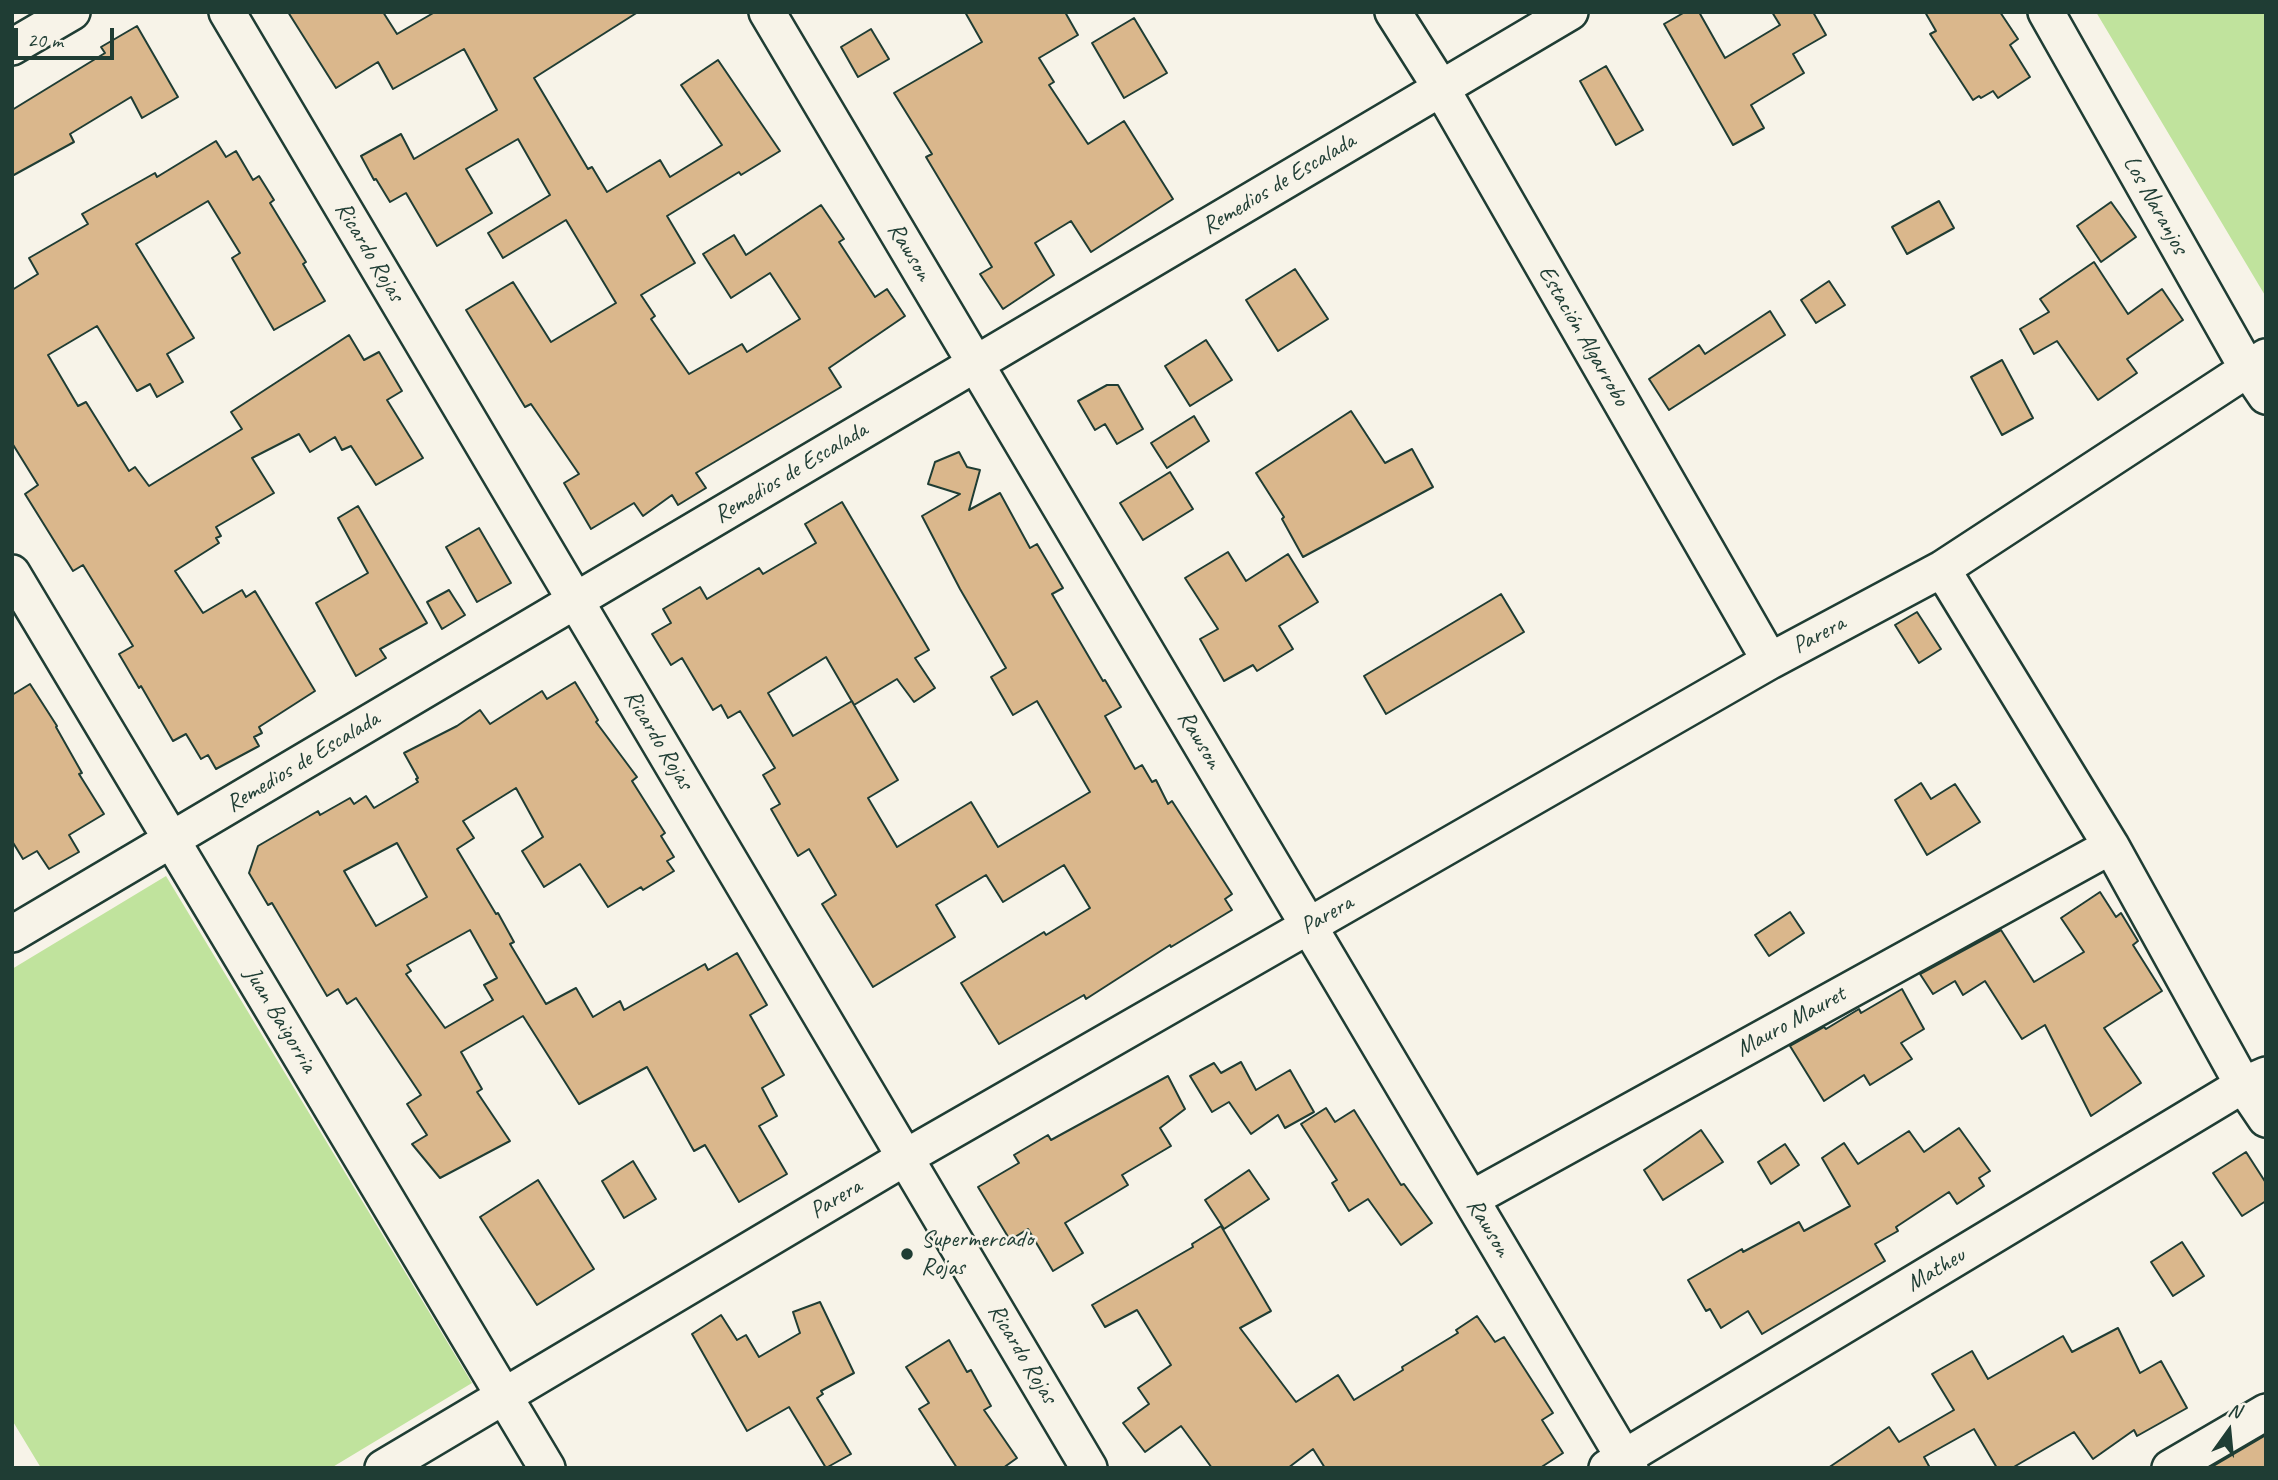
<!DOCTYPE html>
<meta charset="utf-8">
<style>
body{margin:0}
#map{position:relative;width:2278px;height:1480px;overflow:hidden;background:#f7f3e8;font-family:Caveat,sans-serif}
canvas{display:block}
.frame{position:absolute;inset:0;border:14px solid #1f3d34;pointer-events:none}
.north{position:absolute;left:2194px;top:1396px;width:70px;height:70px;-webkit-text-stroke:5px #f7f3e8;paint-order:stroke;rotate:15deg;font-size:19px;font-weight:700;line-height:28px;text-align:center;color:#1f3d34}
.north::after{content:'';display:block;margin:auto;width:24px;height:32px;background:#1f3d34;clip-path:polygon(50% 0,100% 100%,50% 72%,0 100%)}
.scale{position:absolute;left:14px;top:28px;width:100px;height:32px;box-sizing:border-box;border:4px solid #1f3d34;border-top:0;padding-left:9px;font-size:21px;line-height:24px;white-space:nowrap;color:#1f3d34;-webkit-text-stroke:5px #f7f3e8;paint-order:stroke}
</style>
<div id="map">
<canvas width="2278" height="1480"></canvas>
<div class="frame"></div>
<div class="north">N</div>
<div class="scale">20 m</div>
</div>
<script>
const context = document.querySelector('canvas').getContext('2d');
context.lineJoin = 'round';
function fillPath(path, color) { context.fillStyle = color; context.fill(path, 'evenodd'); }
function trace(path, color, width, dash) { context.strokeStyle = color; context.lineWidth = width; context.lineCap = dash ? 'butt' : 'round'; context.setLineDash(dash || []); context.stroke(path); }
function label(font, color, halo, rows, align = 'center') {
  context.font = font + ' Caveat,sans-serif'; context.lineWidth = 5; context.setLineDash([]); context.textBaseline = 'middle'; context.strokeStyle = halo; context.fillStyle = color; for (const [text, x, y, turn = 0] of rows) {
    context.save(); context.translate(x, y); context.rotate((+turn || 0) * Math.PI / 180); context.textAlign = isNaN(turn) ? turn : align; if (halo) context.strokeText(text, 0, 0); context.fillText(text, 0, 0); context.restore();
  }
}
const green = new Path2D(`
 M 2096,12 L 2266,12 L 2266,297 Z
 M 166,876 L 472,1383 L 331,1468 L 41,1468 L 12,1420 L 12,969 Z`);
const building = new Path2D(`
 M 288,12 L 383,12 L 397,34 L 435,12 L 638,12 L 534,78 L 588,169 L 592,167 L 607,192 L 660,160 L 670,177 L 722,145 L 681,85 L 718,60 L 780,151 L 741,175 L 739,172 L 667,216 L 695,263 L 641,295 L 655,316 L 651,319 L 689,374 L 742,344 L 747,352 L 800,319 L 770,273 L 731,298 L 703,254 L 734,235 L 746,255 L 821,205 L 844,239 L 839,242 L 875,297 L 887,289 L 905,316 L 829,368 L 841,387 L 696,473 L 706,488 L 678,505 L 672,495 L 643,516 L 634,503 L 591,529 L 564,483 L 579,474 L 531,404 L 525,407 L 466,310 L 513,282 L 551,342 L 616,303 L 566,220 L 503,258 L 488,233 L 550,195 L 518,139 L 466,169 L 492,213 L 437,246 L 406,193 L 390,202 L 376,179 L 374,180 L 361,156 L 401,134 L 414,159 L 497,110 L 464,49 L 393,89 L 378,62 L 336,88 Z
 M 965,12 L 1065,12 L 1078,35 L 1039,58 L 1054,82 L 1049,85 L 1088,144 L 1124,121 L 1173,199 L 1091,252 L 1071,221 L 1035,243 L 1054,275 L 1003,309 L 980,274 L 992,267 L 926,157 L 932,154 L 894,93 L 982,42 Z
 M 1685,12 L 1699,12 L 1725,58 L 1780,25 L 1772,12 L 1813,12 L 1826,35 L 1793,54 L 1804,73 L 1751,105 L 1764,128 L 1733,145 L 1664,24 Z
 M 1925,12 L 2000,12 L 2018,39 L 2010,45 L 2030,77 L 1998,98 L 1993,91 L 1981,98 L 1979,96 L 1973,100 L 1930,34 L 1936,31 Z
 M 1134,18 L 1167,73 L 1124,98 L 1092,43 Z
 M 137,26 L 178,97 L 142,118 L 131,97 L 70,134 L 74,142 L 12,176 L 12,110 L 105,53 L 101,47 Z
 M 871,29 L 889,59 L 858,77 L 841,47 Z
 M 1606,66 L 1643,130 L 1616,145 L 1580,81 Z
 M 216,141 L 226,157 L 236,151 L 253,180 L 259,176 L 274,200 L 270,203 L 306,262 L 303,264 L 325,301 L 274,330 L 232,258 L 240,253 L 208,201 L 136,244 L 194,338 L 167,354 L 183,382 L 157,397 L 150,384 L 137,391 L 97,326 L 48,355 L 78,406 L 86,402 L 129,471 L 135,467 L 149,486 L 242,429 L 231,412 L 349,335 L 364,360 L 379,352 L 402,391 L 387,400 L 423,458 L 376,485 L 351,446 L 342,450 L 335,437 L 310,452 L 299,434 L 252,458 L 274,493 L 216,527 L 221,536 L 216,538 L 219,543 L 175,571 L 203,613 L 242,590 L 246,597 L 255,591 L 315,691 L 259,727 L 262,733 L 254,737 L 259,746 L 216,769 L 208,755 L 201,759 L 186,734 L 173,741 L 141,686 L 139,688 L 119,654 L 133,646 L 83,565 L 73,571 L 25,494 L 38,485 L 12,443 L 12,290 L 38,274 L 29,258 L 88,224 L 82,214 L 155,173 L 157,177 Z
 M 1939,201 L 1954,228 L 1907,254 L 1892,227 Z
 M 2111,202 L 2136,237 L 2101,262 L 2077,226 Z
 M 2094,262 L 2128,314 L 2162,289 L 2183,320 L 2127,359 L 2137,373 L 2098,400 L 2057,341 L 2034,354 L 2020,329 L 2049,312 L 2040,299 Z
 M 1295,269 L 1328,319 L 1278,351 L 1246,300 Z
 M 1829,281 L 1845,305 L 1816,323 L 1801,300 Z
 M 1770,311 L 1785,335 L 1669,410 L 1649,379 L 1699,345 L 1705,354 Z
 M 1206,340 L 1232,380 L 1190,406 L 1165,366 Z
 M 2002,360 L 2033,418 L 2002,435 L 1971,377 Z
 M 1107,385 L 1118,385 L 1143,429 L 1117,444 L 1105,424 L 1095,430 L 1078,401 Z
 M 1351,411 L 1385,463 L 1412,449 L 1433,487 L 1303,557 L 1282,519 L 1284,517 L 1256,473 Z
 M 1194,416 L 1209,441 L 1167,468 L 1151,443 Z
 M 959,452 L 967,467 L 980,470 L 969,510 L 1000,493 L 1030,548 L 1037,544 L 1063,588 L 1052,594 L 1103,681 L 1105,680 L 1121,707 L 1105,716 L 1135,769 L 1142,765 L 1152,782 L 1156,780 L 1168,804 L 1172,801 L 1232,894 L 1225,899 L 1232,910 L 1171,947 L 1170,945 L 1086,999 L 1084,995 L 999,1044 L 961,983 L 1044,932 L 1046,935 L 1090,908 L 1064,865 L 1003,902 L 986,875 L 936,905 L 955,937 L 873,987 L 822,904 L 836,895 L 809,849 L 798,856 L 771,809 L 780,804 L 763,775 L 775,768 L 740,711 L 728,718 L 721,705 L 713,710 L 682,658 L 671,665 L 652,634 L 671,623 L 663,609 L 700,587 L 707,599 L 759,568 L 763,574 L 816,543 L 805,524 L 842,502 L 929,650 L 915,658 L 935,688 L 914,702 L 897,679 L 854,705 L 898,780 L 868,798 L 897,847 L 971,802 L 998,847 L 1090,792 L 1037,701 L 1013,715 L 991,677 L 1006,668 L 960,589 L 922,516 L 960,494 L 928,484 L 935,462 ZM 826,657 L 854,705 L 852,701 L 793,736 L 768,693 Z
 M 1170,472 L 1193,509 L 1143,540 L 1120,503 Z
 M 358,506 L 427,623 L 380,649 L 386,658 L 356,676 L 316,603 L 368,573 L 338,518 Z
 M 479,528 L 511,583 L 477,602 L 446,547 Z
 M 1228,552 L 1246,581 L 1288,554 L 1318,602 L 1279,626 L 1293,649 L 1257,671 L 1253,665 L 1224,681 L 1200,639 L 1218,629 L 1185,578 Z
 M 449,590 L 465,615 L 442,629 L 427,602 Z
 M 1501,594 L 1524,632 L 1386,714 L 1364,676 Z
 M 1917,612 L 1941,649 L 1919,663 L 1895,625 Z
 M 575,682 L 598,720 L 596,722 L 637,777 L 632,781 L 665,833 L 661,836 L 674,857 L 667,861 L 674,871 L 643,890 L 641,887 L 608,907 L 580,864 L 544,887 L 522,851 L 543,837 L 516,788 L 463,821 L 474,838 L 457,849 L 496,914 L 498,913 L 514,942 L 510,944 L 546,1004 L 576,988 L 593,1017 L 620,1001 L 624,1010 L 705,964 L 708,970 L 737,953 L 767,1005 L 750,1015 L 784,1075 L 762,1088 L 777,1116 L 759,1126 L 787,1174 L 739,1202 L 705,1145 L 694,1151 L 647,1067 L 579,1104 L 523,1016 L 461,1052 L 482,1089 L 477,1092 L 510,1141 L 440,1178 L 412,1144 L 427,1135 L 407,1104 L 421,1095 L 356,998 L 347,1004 L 338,989 L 327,996 L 272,903 L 268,905 L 249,873 L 258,846 L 318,811 L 320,815 L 350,798 L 354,804 L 366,796 L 374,808 L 418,782 L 416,779 L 418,778 L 404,753 L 457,726 L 480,710 L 490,724 L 542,691 L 547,699 ZM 397,843 L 427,897 L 376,926 L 344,871 ZM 470,930 L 497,978 L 484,985 L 493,1000 L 445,1028 L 406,974 L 411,971 L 407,965 Z
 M 30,684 L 57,726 L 56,727 L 82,773 L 79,774 L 104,814 L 69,835 L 79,852 L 49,869 L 37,851 L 23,859 L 12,841 L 12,695 Z
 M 1921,783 L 1931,799 L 1955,784 L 1980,822 L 1927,855 L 1895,800 Z
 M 2100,892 L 2116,917 L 2121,913 L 2138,941 L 2133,945 L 2162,991 L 2104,1028 L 2141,1083 L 2091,1116 L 2045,1025 L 2022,1039 L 1985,981 L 1963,995 L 1955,981 L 1933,994 L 1920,974 L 2001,930 L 2034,982 L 2084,952 L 2061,918 Z
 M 1790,912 L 1804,933 L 1769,956 L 1755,935 Z
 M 1902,989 L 1924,1029 L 1901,1043 L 1912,1059 L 1870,1085 L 1864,1075 L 1824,1101 L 1790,1046 L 1824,1027 L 1826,1029 L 1859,1009 L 1861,1013 Z
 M 1241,1062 L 1256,1090 L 1290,1070 L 1314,1112 L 1285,1128 L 1278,1115 L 1251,1134 L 1229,1102 L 1212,1112 L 1190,1076 L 1214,1063 L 1221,1073 Z
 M 1168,1076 L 1185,1109 L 1160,1128 L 1171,1146 L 1122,1175 L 1128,1185 L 1065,1223 L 1083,1253 L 1053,1271 L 1028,1229 L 1010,1240 L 978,1187 L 1019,1163 L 1014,1155 L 1048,1135 L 1051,1140 Z
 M 1326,1108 L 1335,1122 L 1354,1110 L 1401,1185 L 1404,1184 L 1432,1223 L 1401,1245 L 1368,1199 L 1349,1211 L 1332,1183 L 1337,1180 L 1301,1124 Z
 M 1959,1128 L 1990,1171 L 1979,1178 L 1984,1186 L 1957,1204 L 1949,1192 L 1896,1227 L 1898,1231 L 1875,1244 L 1885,1261 L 1762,1334 L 1748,1311 L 1721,1328 L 1710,1309 L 1706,1311 L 1688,1280 L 1742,1249 L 1743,1252 L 1799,1222 L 1804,1231 L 1850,1206 L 1822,1158 L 1844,1143 L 1858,1164 L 1909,1131 L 1924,1152 Z
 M 1701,1130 L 1723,1162 L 1663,1200 L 1644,1170 Z
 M 1785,1144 L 1799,1165 L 1771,1184 L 1758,1162 Z
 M 2246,1152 L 2266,1183 L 2266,1201 L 2242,1216 L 2213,1173 Z
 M 633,1161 L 656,1199 L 624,1218 L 602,1181 Z
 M 1249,1170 L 1269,1199 L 1224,1229 L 1205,1200 Z
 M 538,1180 L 594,1269 L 537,1305 L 480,1217 Z
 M 1221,1226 L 1271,1311 L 1240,1328 L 1296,1402 L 1338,1375 L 1354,1400 L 1403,1370 L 1402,1367 L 1458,1333 L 1456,1330 L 1477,1316 L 1495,1342 L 1504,1337 L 1553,1413 L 1542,1420 L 1563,1453 L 1540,1468 L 1325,1468 L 1313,1449 L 1288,1468 L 1212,1468 L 1181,1426 L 1145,1452 L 1123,1423 L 1149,1404 L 1138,1388 L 1171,1365 L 1137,1310 L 1105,1327 L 1092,1305 L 1193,1247 L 1192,1244 Z
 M 2182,1242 L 2204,1276 L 2173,1296 L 2151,1262 Z
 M 820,1302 L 854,1373 L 821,1391 L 823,1394 L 817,1398 L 851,1454 L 826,1468 L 789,1407 L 747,1431 L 692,1334 L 721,1315 L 737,1340 L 746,1335 L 759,1357 L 800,1333 L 793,1312 Z
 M 2118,1328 L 2140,1373 L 2161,1361 L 2187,1408 L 2137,1436 L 2134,1430 L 2093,1459 L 2074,1432 L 2012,1468 L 1997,1468 L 1974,1429 L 1924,1457 L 1930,1468 L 1828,1468 L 1889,1427 L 1899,1442 L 1954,1410 L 1932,1374 L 1972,1351 L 1988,1379 L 2063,1336 L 2072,1352 Z
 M 949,1340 L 967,1372 L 971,1370 L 991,1406 L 984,1410 L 1017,1458 L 1003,1468 L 957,1468 L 919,1409 L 929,1403 L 906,1367 Z
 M 2266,1435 L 2266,1468 L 2210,1468 Z`);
const minor = new Path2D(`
 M 227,12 L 1089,1468
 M 767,12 L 1630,1468
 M 1393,12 L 1441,88 L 1770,661
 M 2046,12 L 2247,368 L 2266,396
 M 12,47 L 72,12
 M 1942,569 L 2111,846 L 2243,1085 L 2266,1119
 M 12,573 L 547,1468
 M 12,934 L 1570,12
 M 1471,1199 L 2111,846
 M 383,1468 L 906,1157 L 1770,661 L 1942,569 L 2266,357
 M 1607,1468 L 2243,1085 L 2266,1075
 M 2170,1468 L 2266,1412`);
const markers = [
 [907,1254,7,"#1f3d34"]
];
const streetNames = [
 ["Remedios de Escalada",1279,184,-31],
 ["Los Naranjos",2155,205,61],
 ["Ricardo Rojas",369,252,59],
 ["Rawson",909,252,59],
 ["Estación Algarrobo",1583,336,60],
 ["Remedios de Escalada",791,473,-31],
 ["Parera",1819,635,-28],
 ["Ricardo Rojas",658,740,59],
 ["Rawson",1199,740,59],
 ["Remedios de Escalada",303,762,-31],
 ["Parera",1327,915,-30],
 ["Juan Baigorria",280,1020,59],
 ["Mauro Mauret",1791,1022,-29],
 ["Parera",836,1199,-31],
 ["Rawson",1488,1228,59],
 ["Matheu",1936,1270,-31],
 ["Ricardo Rojas",1022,1354,59]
];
const poiNames = [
 ["Supermercado",921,1240],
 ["Rojas",921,1268]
];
fillPath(green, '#c0e39d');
fillPath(building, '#dab78c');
trace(building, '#1f3d34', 2);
trace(minor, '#1f3d34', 40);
trace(minor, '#f7f3e8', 35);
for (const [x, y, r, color] of markers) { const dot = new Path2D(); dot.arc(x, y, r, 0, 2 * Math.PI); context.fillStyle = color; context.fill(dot); trace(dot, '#f7f3e8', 2.5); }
label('24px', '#1f3d34', '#f7f3e8', streetNames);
label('24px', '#1f3d34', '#f7f3e8', poiNames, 'left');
</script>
